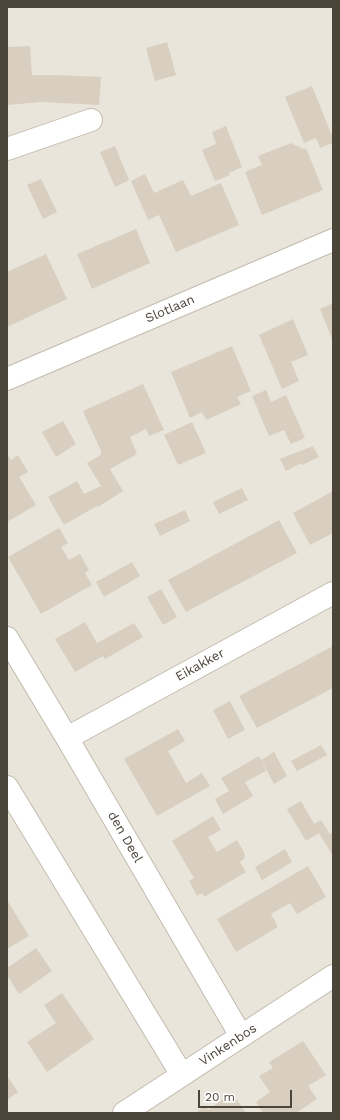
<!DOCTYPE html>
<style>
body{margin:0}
#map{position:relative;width:340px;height:1120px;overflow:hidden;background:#f6f3ec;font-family:"Work Sans",sans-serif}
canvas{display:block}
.frame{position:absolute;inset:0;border:8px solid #4b4439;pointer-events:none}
.scale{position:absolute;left:198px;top:1090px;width:94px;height:18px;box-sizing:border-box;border:2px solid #4b4439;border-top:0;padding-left:5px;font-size:12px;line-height:14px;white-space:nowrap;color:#4b4439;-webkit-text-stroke:3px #fff;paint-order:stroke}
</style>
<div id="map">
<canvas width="340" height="1120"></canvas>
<div class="frame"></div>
<div class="scale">20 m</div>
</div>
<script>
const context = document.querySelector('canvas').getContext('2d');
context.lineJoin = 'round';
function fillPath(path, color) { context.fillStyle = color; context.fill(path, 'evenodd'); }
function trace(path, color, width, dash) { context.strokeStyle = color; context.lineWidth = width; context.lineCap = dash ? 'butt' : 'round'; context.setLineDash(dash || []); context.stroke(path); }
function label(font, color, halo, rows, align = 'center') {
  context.font = font + ' "Work Sans",sans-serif'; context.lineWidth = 4; context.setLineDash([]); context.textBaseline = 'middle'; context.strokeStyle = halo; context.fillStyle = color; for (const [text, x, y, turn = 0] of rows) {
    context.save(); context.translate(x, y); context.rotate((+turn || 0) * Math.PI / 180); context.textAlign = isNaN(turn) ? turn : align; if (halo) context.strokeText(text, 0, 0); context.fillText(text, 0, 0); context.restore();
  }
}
const residential = new Path2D(`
 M 7,7 L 333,7 L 333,1113 L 7,1113 Z`);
const building = new Path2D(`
 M 167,42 L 176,75 L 155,81 L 146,48 Z
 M 30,46 L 32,75 L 58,75 L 101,77 L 99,105 L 42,102 L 7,105 L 7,47 Z
 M 312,86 L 333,138 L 333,143 L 320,148 L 316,138 L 304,143 L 285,97 Z
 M 226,126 L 242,167 L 229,173 L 230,175 L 215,181 L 202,150 L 216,144 L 212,132 Z
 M 291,143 L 304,149 L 306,148 L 323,190 L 262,215 L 245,172 L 262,165 L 258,156 Z
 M 115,146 L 129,180 L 115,187 L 100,152 Z
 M 145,174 L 154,193 L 183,180 L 191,196 L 221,183 L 239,225 L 176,252 L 159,215 L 148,220 L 131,181 Z
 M 41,179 L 57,212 L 43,219 L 27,185 Z
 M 136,229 L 150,263 L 92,289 L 77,254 Z
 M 46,254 L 67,299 L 7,327 L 7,272 Z
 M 333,303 L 333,341 L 320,309 Z
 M 293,319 L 308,355 L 291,362 L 299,381 L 282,389 L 259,335 Z
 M 232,346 L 251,391 L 237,397 L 241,404 L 224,412 L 206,420 L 202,412 L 190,418 L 171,372 Z
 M 143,384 L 164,430 L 149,436 L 146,429 L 130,437 L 137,454 L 110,469 L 123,491 L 98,507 L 97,506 L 64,525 L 48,497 L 77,481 L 84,494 L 101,486 L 87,463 L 101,455 L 101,451 L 83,411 Z
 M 266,390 L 271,402 L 286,395 L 305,438 L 291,444 L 284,430 L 269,436 L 252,396 Z
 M 63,421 L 76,444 L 56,457 L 42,432 Z
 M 192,422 L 206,453 L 178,465 L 164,435 Z
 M 313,446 L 319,457 L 302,465 L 301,463 L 286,471 L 280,459 Z
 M 7,454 L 11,460 L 18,455 L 28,472 L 19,477 L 36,505 L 7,522 Z
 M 242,488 L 248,500 L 219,514 L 213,502 Z
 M 333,491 L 333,533 L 310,545 L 293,513 Z
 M 185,510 L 190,521 L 160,536 L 154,524 Z
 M 279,520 L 297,553 L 186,612 L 168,580 Z
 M 59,528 L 68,543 L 61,547 L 69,560 L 80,554 L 89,570 L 85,573 L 92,585 L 41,614 L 8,557 Z
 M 132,562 L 140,576 L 104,597 L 96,582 Z
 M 161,589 L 177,617 L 163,625 L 147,597 Z
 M 85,622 L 97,643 L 134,623 L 143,637 L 105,659 L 103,656 L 75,672 L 55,639 Z
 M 333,646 L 333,688 L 257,728 L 239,696 Z
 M 230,701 L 245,730 L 228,739 L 213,710 Z
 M 178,729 L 185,741 L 168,751 L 186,783 L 202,773 L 210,786 L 157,816 L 124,759 Z
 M 321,745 L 327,755 L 297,771 L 291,761 Z
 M 274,752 L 287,776 L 274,784 L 261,760 Z
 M 259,756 L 266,771 L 245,782 L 253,796 L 223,814 L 215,799 L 229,791 L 221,778 Z
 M 301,801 L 314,824 L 321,820 L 330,834 L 333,832 L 333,856 L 319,833 L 306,841 L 287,809 Z
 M 213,816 L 221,830 L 208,837 L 217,852 L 237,840 L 245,854 L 244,859 L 240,862 L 246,872 L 204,897 L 202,893 L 197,896 L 189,881 L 194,878 L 172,841 Z
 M 285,849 L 292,862 L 262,880 L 255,867 Z
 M 308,866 L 326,897 L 297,914 L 290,903 L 271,914 L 278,927 L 236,952 L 217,919 Z
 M 7,900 L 29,936 L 7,949 Z
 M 36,948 L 52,971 L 19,994 L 7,975 L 7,968 Z
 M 62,993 L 94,1039 L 47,1072 L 27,1042 L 56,1023 L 44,1005 Z
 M 303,1041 L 326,1075 L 308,1086 L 317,1099 L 296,1113 L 263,1113 L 256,1102 L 270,1092 L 259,1076 L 273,1068 L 269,1062 Z
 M 7,1076 L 18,1092 L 7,1100 Z
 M 232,1093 L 246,1113 L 195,1113 L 205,1106 L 208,1110 Z`);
const minor = new Path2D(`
 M 7,149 L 91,120
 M 7,379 L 333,240
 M 7,638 L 67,738 L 241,1036
 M 67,738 L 333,593
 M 7,787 L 182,1075
 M 124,1113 L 333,976`);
const streetNames = [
 ["Slotlaan",170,309,-23],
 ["Eikakker",200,665,-29],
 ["den Deel",125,837,60],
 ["Vinkenbos",228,1045,-33]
];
fillPath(residential, '#eae5da');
fillPath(building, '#d8cfc1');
trace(minor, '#c2bbae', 24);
trace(minor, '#fff', 22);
label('13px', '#4b4439', '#fff', streetNames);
</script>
